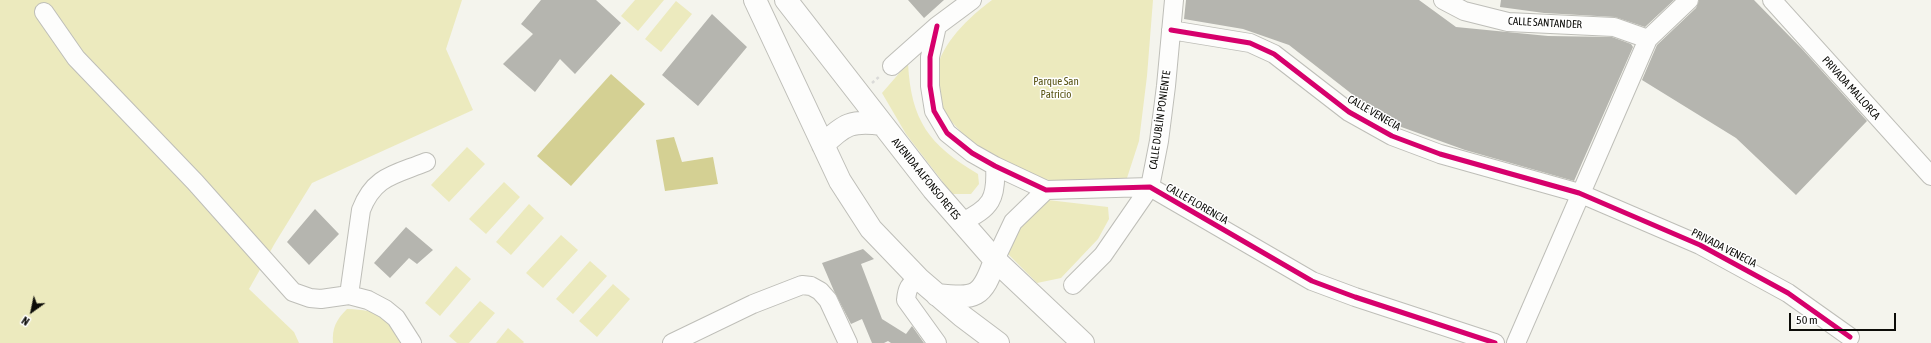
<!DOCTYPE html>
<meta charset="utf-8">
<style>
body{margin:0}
#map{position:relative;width:1931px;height:343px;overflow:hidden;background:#f4f4ed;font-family:"Asap Condensed",sans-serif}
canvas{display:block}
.north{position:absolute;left:12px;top:291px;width:40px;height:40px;-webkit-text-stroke:3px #fff;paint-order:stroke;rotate:213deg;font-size:11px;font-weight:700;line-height:16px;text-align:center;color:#0c0c08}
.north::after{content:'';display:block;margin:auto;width:14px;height:18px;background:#0c0c08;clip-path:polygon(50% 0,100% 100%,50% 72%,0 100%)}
.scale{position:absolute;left:1789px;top:313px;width:107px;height:18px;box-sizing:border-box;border:2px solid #0c0c08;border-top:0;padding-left:5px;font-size:12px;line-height:14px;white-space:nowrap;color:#0c0c08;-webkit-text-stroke:3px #fff;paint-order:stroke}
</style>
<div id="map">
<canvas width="1931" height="343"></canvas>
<div class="north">N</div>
<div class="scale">50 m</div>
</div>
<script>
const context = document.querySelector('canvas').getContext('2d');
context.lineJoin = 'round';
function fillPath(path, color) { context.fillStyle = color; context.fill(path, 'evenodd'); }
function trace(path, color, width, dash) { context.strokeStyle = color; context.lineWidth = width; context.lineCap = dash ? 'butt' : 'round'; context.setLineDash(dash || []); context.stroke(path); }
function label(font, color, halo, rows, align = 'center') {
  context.font = font + ' "Asap Condensed",sans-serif'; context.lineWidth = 3; context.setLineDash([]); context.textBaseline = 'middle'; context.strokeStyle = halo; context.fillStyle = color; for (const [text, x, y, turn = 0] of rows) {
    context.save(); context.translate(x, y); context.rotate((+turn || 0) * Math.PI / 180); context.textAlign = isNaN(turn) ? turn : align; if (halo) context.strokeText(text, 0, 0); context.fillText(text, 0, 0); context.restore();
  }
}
const green = new Path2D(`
 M 0,0 L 462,0 L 446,49 L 473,110 L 312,183 L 275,243 L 249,289 L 294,332 L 299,343 L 0,343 Z
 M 635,0 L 664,0 L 638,31 L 621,16 Z
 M 992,0 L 1153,0 L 1147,76 L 1139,141 L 1127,178 C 1100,180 1069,184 1042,179 C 1025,175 1000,160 985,150 C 909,100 928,48 992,0 Z
 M 676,1 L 692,14 L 661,52 L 645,39 Z
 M 908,63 C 911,121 929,145 978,174 L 979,184 L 971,194 L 952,194 L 906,134 L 882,93 Z
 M 467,147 L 485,164 L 449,202 L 431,185 Z
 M 504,182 L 520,197 L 486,234 L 469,219 Z
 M 1048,200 L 1108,207 L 1109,219 L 1098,239 L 1061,278 L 1037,283 L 1007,253 L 1025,216 Z
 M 529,204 L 544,218 L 511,255 L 496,242 Z
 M 561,235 L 578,250 L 543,288 L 526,273 Z
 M 590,261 L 607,276 L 573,314 L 556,299 Z
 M 456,266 L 471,279 L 440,316 L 425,303 Z
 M 613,284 L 630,299 L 597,337 L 579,321 Z
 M 480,301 L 495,313 L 469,343 L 457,343 L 449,336 Z
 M 347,309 C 381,310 385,317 406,343 L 333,343 C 332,328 336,320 347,309 Z
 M 508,328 L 524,342 L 523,343 L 496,343 Z`);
const water = new Path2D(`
 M 611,74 L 645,104 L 571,186 L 537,156 Z
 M 674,137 L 682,162 L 713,157 L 718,184 L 665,191 L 656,140 Z`);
const building = new Path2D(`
 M 541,0 L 596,0 L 621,23 L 575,74 L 560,59 L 535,92 L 503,64 L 533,34 L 521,24 Z
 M 908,0 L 944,0 L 924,18 Z
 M 1186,0 L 1419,0 L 1456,27 L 1548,36 L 1612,37 L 1631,44 L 1633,47 L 1574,181 L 1465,150 L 1393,124 L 1384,119 L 1289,45 L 1243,29 L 1184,19 Z
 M 1501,0 L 1674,0 L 1645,27 L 1615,17 L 1544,13 L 1500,7 Z
 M 1699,0 L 1754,0 L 1803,50 L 1867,121 L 1796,195 L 1736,138 L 1642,80 L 1657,45 L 1696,8 Z
 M 712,14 L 747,47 L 698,106 L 662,75 Z
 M 315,209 L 339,234 L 309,265 L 287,242 Z
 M 406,227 L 433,250 L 417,264 L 409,258 L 390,278 L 374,263 Z
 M 863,249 L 874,259 L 861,264 L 882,319 L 906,334 L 912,326 L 924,343 L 891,343 L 888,341 L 884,343 L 872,343 L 862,319 L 851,324 L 834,291 L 822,263 Z`);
const path = new Path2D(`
 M 872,83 L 880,76`);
const minor = new Path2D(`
 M 1443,0 L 1464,11 L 1508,22 L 1614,27 L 1648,39
 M 1772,0 L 1931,176
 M 44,12 L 76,58 L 195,182 L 293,292 L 310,298 L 321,299 L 349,295 L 368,300 L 385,309 L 396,318 L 412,343
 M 937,26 L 930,57 L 930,86 L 934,111 L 947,133 L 972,153 L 995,166 L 1046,190 L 1150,187 L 1312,281 L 1355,297 L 1495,343
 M 1171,30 L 1250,43 L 1274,54 L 1349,112 L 1392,136 L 1440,154 L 1579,193 L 1700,245 L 1788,293 L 1850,337
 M 892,66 L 937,26 L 972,0
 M 962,222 C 991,208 997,199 995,166
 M 995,260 L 1013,222 L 1046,190
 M 919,279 C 909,284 907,289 906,300 L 937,343
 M 1073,285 L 1103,255 L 1150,187 L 1159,141 L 1166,86 L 1174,0
 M 349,295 L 361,210 C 374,176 394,175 426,162
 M 672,343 L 753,304 L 802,285 L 811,286 L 820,291 L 828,300 L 848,343
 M 1516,343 L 1648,39 L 1689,0`);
const major = new Path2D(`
 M 755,0 L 840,181 L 871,229 L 919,279 L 962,316 L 998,343
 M 786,0 L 933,189 L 995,260 L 1083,343
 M 823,145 C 844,124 852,120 882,124
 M 937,295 C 976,299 982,298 995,260`);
const cycleway = new Path2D(`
 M 937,26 L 930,57 L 930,86 L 934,111 L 947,133 L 972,153 L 995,166 L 1046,190 L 1150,187 L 1312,281 L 1355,297 L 1495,343
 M 1171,30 L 1250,43 L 1274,54 L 1349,112 L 1392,136 L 1440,154 L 1579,193 L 1700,245 L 1788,293 L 1850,337`);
const streetNames = [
 ["CALLE SANTANDER",1545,23,3],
 ["PRIVADA MALLORCA",1851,88,48],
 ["CALLE VENECIA",1374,113,30],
 ["CALLE DUBLÍN PONIENTE",1160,120,-82],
 ["AVENIDA ALFONSO REYES",926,179,51],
 ["CALLE FLORENCIA",1197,204,30],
 ["PRIVADA VENECIA",1724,248,27]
];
const parkNames = [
 ["Parque San",1056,82],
 ["Patricio",1056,95]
];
fillPath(green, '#eceabe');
fillPath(water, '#d4d093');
fillPath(building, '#b5b5af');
trace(minor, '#bebeb8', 20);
trace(major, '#bebeb8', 24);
trace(path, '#dadad8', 2.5, [3, 3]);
trace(minor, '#fdfdfc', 18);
trace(major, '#fdfdfc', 22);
trace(cycleway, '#d6006c', 5);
label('11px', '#0c0c08', '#fff', streetNames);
label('11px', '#595515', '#fff', parkNames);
</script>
